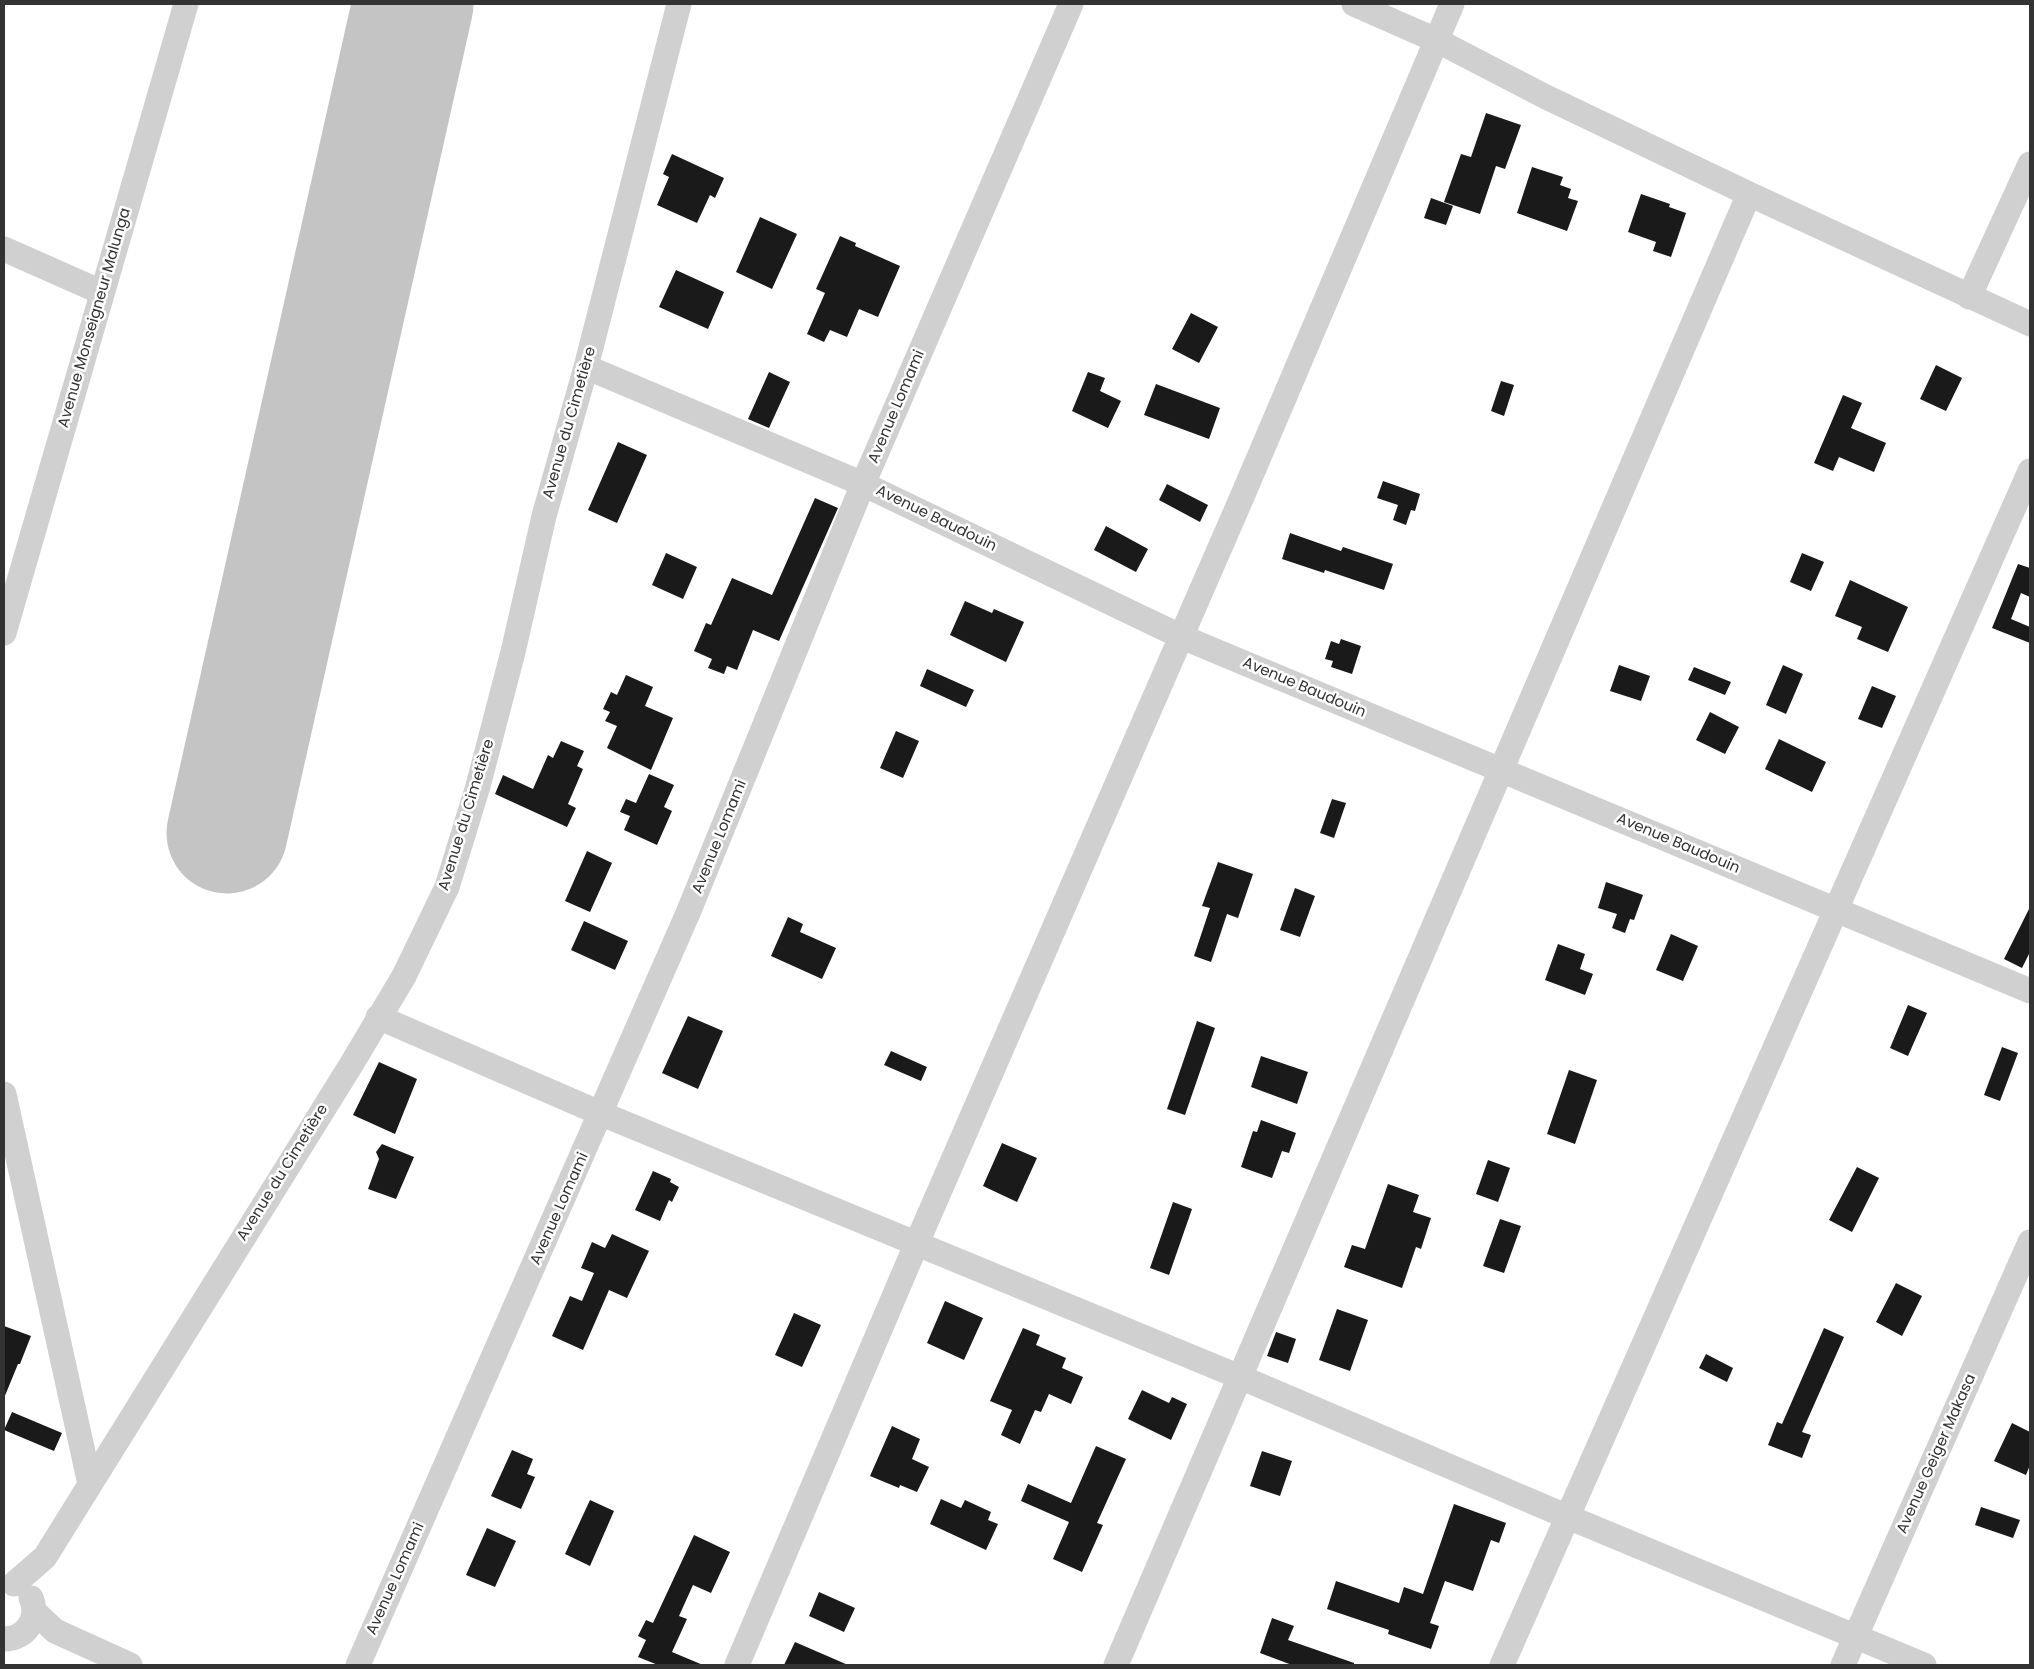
<!DOCTYPE html>
<meta charset="utf-8">
<style>
body{margin:0}
#map{position:relative;width:2034px;height:1669px;overflow:hidden;background:#fff;font-family:Poppins,sans-serif}
canvas{display:block}
.frame{position:absolute;inset:0;border:5px solid #333;pointer-events:none}
</style>
<div id="map">
<canvas width="2034" height="1669"></canvas>
<div class="frame"></div>
</div>
<script>
const context = document.querySelector('canvas').getContext('2d');
context.lineJoin = 'round';
function trace(path, color, width, dash) { context.strokeStyle = color; context.lineWidth = width; context.lineCap = dash ? 'butt' : 'round'; context.setLineDash(dash || []); context.stroke(path); }
function fillPath(path, color) { context.fillStyle = color; context.fill(path, 'evenodd'); }
function label(font, color, halo, rows, align = 'center') {
  context.font = font + ' Poppins,sans-serif'; context.lineWidth = 5; context.setLineDash([]); context.textBaseline = 'middle'; context.strokeStyle = halo; context.fillStyle = color; for (const [text, x, y, turn = 0] of rows) {
    context.save(); context.translate(x, y); context.rotate((+turn || 0) * Math.PI / 180); context.textAlign = isNaN(turn) ? turn : align; if (halo) context.strokeText(text, 0, 0); context.fillText(text, 0, 0); context.restore();
  }
}
const runway = new Path2D(`
 M 227,833 L 413,4`);
const building = new Path2D(`
 M 1486,113 L 1521,125 L 1505,169 L 1496,166 L 1480,214 L 1444,202 L 1461,154 L 1471,157 Z
 M 672,154 L 724,178 L 715,198 L 710,195 L 697,223 L 657,205 L 669,177 L 663,174 Z
 M 1532,167 L 1563,177 L 1560,185 L 1571,189 L 1568,198 L 1578,201 L 1567,231 L 1517,213 Z
 M 1641,194 L 1670,204 L 1669,207 L 1686,213 L 1671,257 L 1653,251 L 1656,242 L 1628,232 Z
 M 1431,198 L 1453,206 L 1446,225 L 1424,218 Z
 M 760,217 L 797,234 L 772,289 L 736,272 Z
 M 840,236 L 856,243 L 855,246 L 900,266 L 878,317 L 859,309 L 847,337 L 830,330 L 824,342 L 807,334 L 825,293 L 816,289 Z
 M 676,270 L 724,292 L 708,329 L 659,307 Z
 M 1191,313 L 1218,327 L 1199,363 L 1172,349 Z
 M 1936,365 L 1962,378 L 1946,411 L 1920,399 Z
 M 769,372 L 790,382 L 769,428 L 748,419 Z
 M 1088,372 L 1105,378 L 1100,391 L 1121,401 L 1108,428 L 1072,411 Z
 M 1501,381 L 1514,385 L 1504,416 L 1491,411 Z
 M 1156,384 L 1220,408 L 1209,439 L 1144,415 Z
 M 1843,395 L 1862,403 L 1851,428 L 1886,443 L 1874,472 L 1839,457 L 1833,471 L 1814,463 Z
 M 618,442 L 647,455 L 617,523 L 588,510 Z
 M 1383,481 L 1420,494 L 1415,511 L 1411,510 L 1406,525 L 1393,520 L 1398,505 L 1377,498 Z
 M 1167,484 L 1208,505 L 1200,522 L 1159,500 Z
 M 815,498 L 838,508 L 779,641 L 753,630 L 737,670 L 727,666 L 724,674 L 708,668 L 712,659 L 694,651 L 706,623 L 711,625 L 732,578 L 772,595 Z
 M 1106,526 L 1148,549 L 1136,572 L 1094,550 Z
 M 1290,533 L 1341,551 L 1343,547 L 1393,564 L 1384,590 L 1325,570 L 1324,573 L 1282,559 Z
 M 666,553 L 697,567 L 683,599 L 652,585 Z
 M 1802,553 L 1824,562 L 1811,591 L 1790,582 Z
 M 2018,564 L 2030,568 L 2030,597 L 2021,593 L 2011,619 L 2030,627 L 2030,643 L 1992,628 Z
 M 1850,580 L 1908,607 L 1888,652 L 1857,639 L 1862,627 L 1835,616 Z
 M 965,601 L 992,613 L 994,609 L 1024,622 L 1006,662 L 950,635 Z
 M 1341,639 L 1361,646 L 1352,674 L 1331,667 L 1333,661 L 1325,659 L 1331,641 L 1339,644 Z
 M 1619,665 L 1650,676 L 1641,701 L 1610,691 Z
 M 1783,665 L 1803,674 L 1786,714 L 1766,705 Z
 M 1694,667 L 1731,682 L 1725,695 L 1688,680 Z
 M 927,669 L 974,690 L 966,707 L 920,686 Z
 M 626,675 L 653,687 L 645,706 L 673,718 L 651,770 L 607,748 L 617,726 L 605,721 L 610,712 L 603,709 L 611,692 L 617,695 Z
 M 1872,686 L 1896,696 L 1882,728 L 1858,719 Z
 M 1710,712 L 1739,727 L 1725,754 L 1696,740 Z
 M 896,731 L 919,741 L 903,778 L 880,768 Z
 M 1779,739 L 1826,762 L 1812,792 L 1765,769 Z
 M 561,741 L 584,751 L 577,766 L 583,769 L 568,804 L 576,808 L 567,827 L 495,794 L 503,775 L 533,789 L 548,755 L 553,758 Z
 M 649,774 L 674,785 L 664,807 L 672,811 L 657,845 L 624,830 L 630,816 L 620,812 L 626,799 L 636,803 Z
 M 1332,799 L 1346,803 L 1334,838 L 1320,833 Z
 M 587,851 L 612,863 L 590,912 L 565,901 Z
 M 1218,862 L 1253,874 L 1238,918 L 1227,914 L 1211,962 L 1194,956 L 1210,908 L 1202,906 Z
 M 1606,882 L 1643,895 L 1634,920 L 1630,919 L 1625,933 L 1612,928 L 1617,914 L 1598,908 Z
 M 1295,888 L 1315,896 L 1300,937 L 1280,930 Z
 M 2030,907 L 2030,952 L 2022,968 L 2004,959 Z
 M 788,917 L 803,924 L 800,932 L 836,948 L 822,979 L 771,956 Z
 M 584,921 L 628,941 L 615,970 L 571,950 Z
 M 1671,934 L 1698,946 L 1683,981 L 1656,970 Z
 M 1558,944 L 1585,954 L 1580,969 L 1593,974 L 1585,995 L 1545,980 Z
 M 1908,1005 L 1927,1013 L 1908,1056 L 1890,1048 Z
 M 688,1016 L 723,1031 L 698,1089 L 662,1073 Z
 M 1197,1021 L 1215,1028 L 1185,1115 L 1167,1109 Z
 M 2002,1047 L 2018,1053 L 2000,1101 L 1984,1095 Z
 M 891,1051 L 927,1067 L 921,1081 L 884,1065 Z
 M 1261,1056 L 1308,1072 L 1297,1104 L 1251,1087 Z
 M 379,1062 L 417,1079 L 395,1134 L 353,1115 Z
 M 1569,1070 L 1597,1080 L 1575,1144 L 1547,1134 Z
 M 1261,1120 L 1296,1133 L 1289,1153 L 1282,1151 L 1272,1178 L 1241,1167 L 1253,1131 L 1257,1132 Z
 M 1002,1143 L 1037,1158 L 1017,1202 L 983,1186 Z
 M 382,1144 L 414,1157 L 396,1199 L 368,1189 L 379,1159 L 376,1152 Z
 M 1488,1160 L 1510,1168 L 1498,1202 L 1476,1194 Z
 M 1857,1167 L 1879,1178 L 1852,1232 L 1829,1220 Z
 M 653,1171 L 671,1179 L 670,1182 L 679,1187 L 672,1202 L 669,1200 L 660,1221 L 635,1210 Z
 M 1388,1184 L 1419,1195 L 1413,1212 L 1431,1218 L 1421,1249 L 1416,1247 L 1402,1288 L 1344,1267 L 1352,1245 L 1365,1249 Z
 M 1173,1202 L 1192,1209 L 1169,1275 L 1150,1268 Z
 M 1500,1219 L 1521,1226 L 1504,1273 L 1483,1266 Z
 M 612,1234 L 649,1251 L 627,1298 L 609,1290 L 583,1350 L 552,1336 L 570,1296 L 582,1301 L 594,1273 L 581,1268 L 592,1242 L 605,1248 Z
 M 1896,1283 L 1922,1296 L 1902,1336 L 1876,1322 Z
 M 945,1301 L 983,1318 L 964,1360 L 927,1343 Z
 M 1337,1309 L 1368,1320 L 1350,1371 L 1319,1360 Z
 M 794,1313 L 821,1325 L 802,1367 L 775,1355 Z
 M 4,1326 L 31,1336 L 20,1364 L 18,1364 L 4,1398 Z
 M 1023,1328 L 1040,1335 L 1036,1345 L 1066,1358 L 1062,1368 L 1083,1377 L 1071,1404 L 1049,1394 L 1041,1412 L 1035,1410 L 1020,1444 L 1001,1435 L 1012,1410 L 990,1401 Z
 M 1824,1328 L 1844,1337 L 1802,1432 L 1811,1435 L 1802,1458 L 1768,1445 L 1777,1422 L 1782,1424 Z
 M 1276,1332 L 1296,1339 L 1288,1363 L 1267,1356 Z
 M 1706,1354 L 1733,1368 L 1727,1382 L 1699,1368 Z
 M 1142,1390 L 1169,1403 L 1172,1397 L 1187,1404 L 1171,1440 L 1128,1419 Z
 M 12,1412 L 62,1433 L 54,1451 L 4,1430 Z
 M 2012,1423 L 2030,1432 L 2030,1465 L 2026,1475 L 1994,1461 Z
 M 892,1426 L 920,1439 L 912,1459 L 929,1467 L 917,1492 L 900,1485 L 899,1488 L 870,1476 Z
 M 1096,1446 L 1126,1459 L 1097,1523 L 1103,1525 L 1082,1572 L 1053,1559 L 1069,1522 L 1021,1501 L 1028,1484 L 1071,1503 Z
 M 512,1450 L 533,1459 L 527,1474 L 535,1477 L 521,1509 L 491,1496 Z
 M 1262,1451 L 1292,1461 L 1280,1496 L 1250,1486 Z
 M 941,1499 L 961,1508 L 965,1500 L 991,1512 L 988,1520 L 998,1524 L 986,1550 L 930,1524 Z
 M 590,1500 L 614,1511 L 590,1566 L 565,1554 Z
 M 1454,1504 L 1506,1523 L 1499,1543 L 1491,1540 L 1473,1591 L 1445,1581 L 1430,1623 L 1439,1626 L 1431,1649 L 1388,1634 L 1389,1630 L 1327,1609 L 1336,1581 L 1399,1603 L 1404,1587 L 1423,1594 Z
 M 1981,1507 L 2020,1520 L 2013,1538 L 1975,1525 Z
 M 487,1528 L 516,1541 L 495,1587 L 466,1575 Z
 M 694,1535 L 730,1552 L 711,1593 L 693,1585 L 679,1616 L 687,1619 L 672,1652 L 703,1665 L 658,1665 L 638,1657 L 646,1640 L 638,1636 L 646,1620 L 653,1623 Z
 M 819,1592 L 855,1608 L 844,1632 L 809,1616 Z
 M 1272,1618 L 1294,1626 L 1288,1640 L 1354,1663 L 1354,1665 L 1292,1665 L 1260,1653 Z
 M 795,1642 L 848,1665 L 784,1665 Z`);
const minor = new Path2D(`
 M 1354,4 L 1438,41 L 1546,97 L 1749,194 L 2030,324
 M 4,249 L 101,292
 M 1969,297 L 2030,164
 M 586,367 L 863,484 L 1182,637 L 2030,991
 M 4,633 L 186,4
 M 378,1017 L 602,1114 L 1240,1377 L 1568,1517 L 1924,1665
 M 4,1094 L 90,1484
 M 14,1584 L 45,1557 L 351,1065 L 404,976 L 447,887 L 478,786 L 513,652 L 544,516 L 586,367 L 679,4
 M 34,1611 L 55,1631 L 130,1665
 M 4,1639 C 26,1639 40,1618 31,1598
 M 358,1665 L 688,913 L 863,484 L 1071,4
 M 737,1665 L 916,1245 L 1242,497 L 1452,4
 M 1116,1665 L 1749,194
 M 1502,1665 L 2030,471
 M 1843,1665 L 2030,1242`);
const streetNames = [
 ["Avenue Monseigneur Malunga",95,318,-74],
 ["Avenue Lomami",897,407,-67],
 ["Avenue du Cimetière",570,423,-74],
 ["Avenue Baudouin",936,519,26],
 ["Avenue Baudouin",1304,688,23],
 ["Avenue du Cimetière",467,815,-73],
 ["Avenue Lomami",720,837,-68],
 ["Avenue Baudouin",1678,844,23],
 ["Avenue du Cimetière",283,1173,-58],
 ["Avenue Lomami",560,1209,-66],
 ["Avenue Geiger Makasa",1937,1454,-66],
 ["Avenue Lomami",396,1579,-66]
];
trace(runway, '#c4c4c4', 121);
fillPath(building, '#1a1a1a');
trace(minor, '#d0d0d0', 25);
label('15px', '#333', '#fff', streetNames);
</script>
